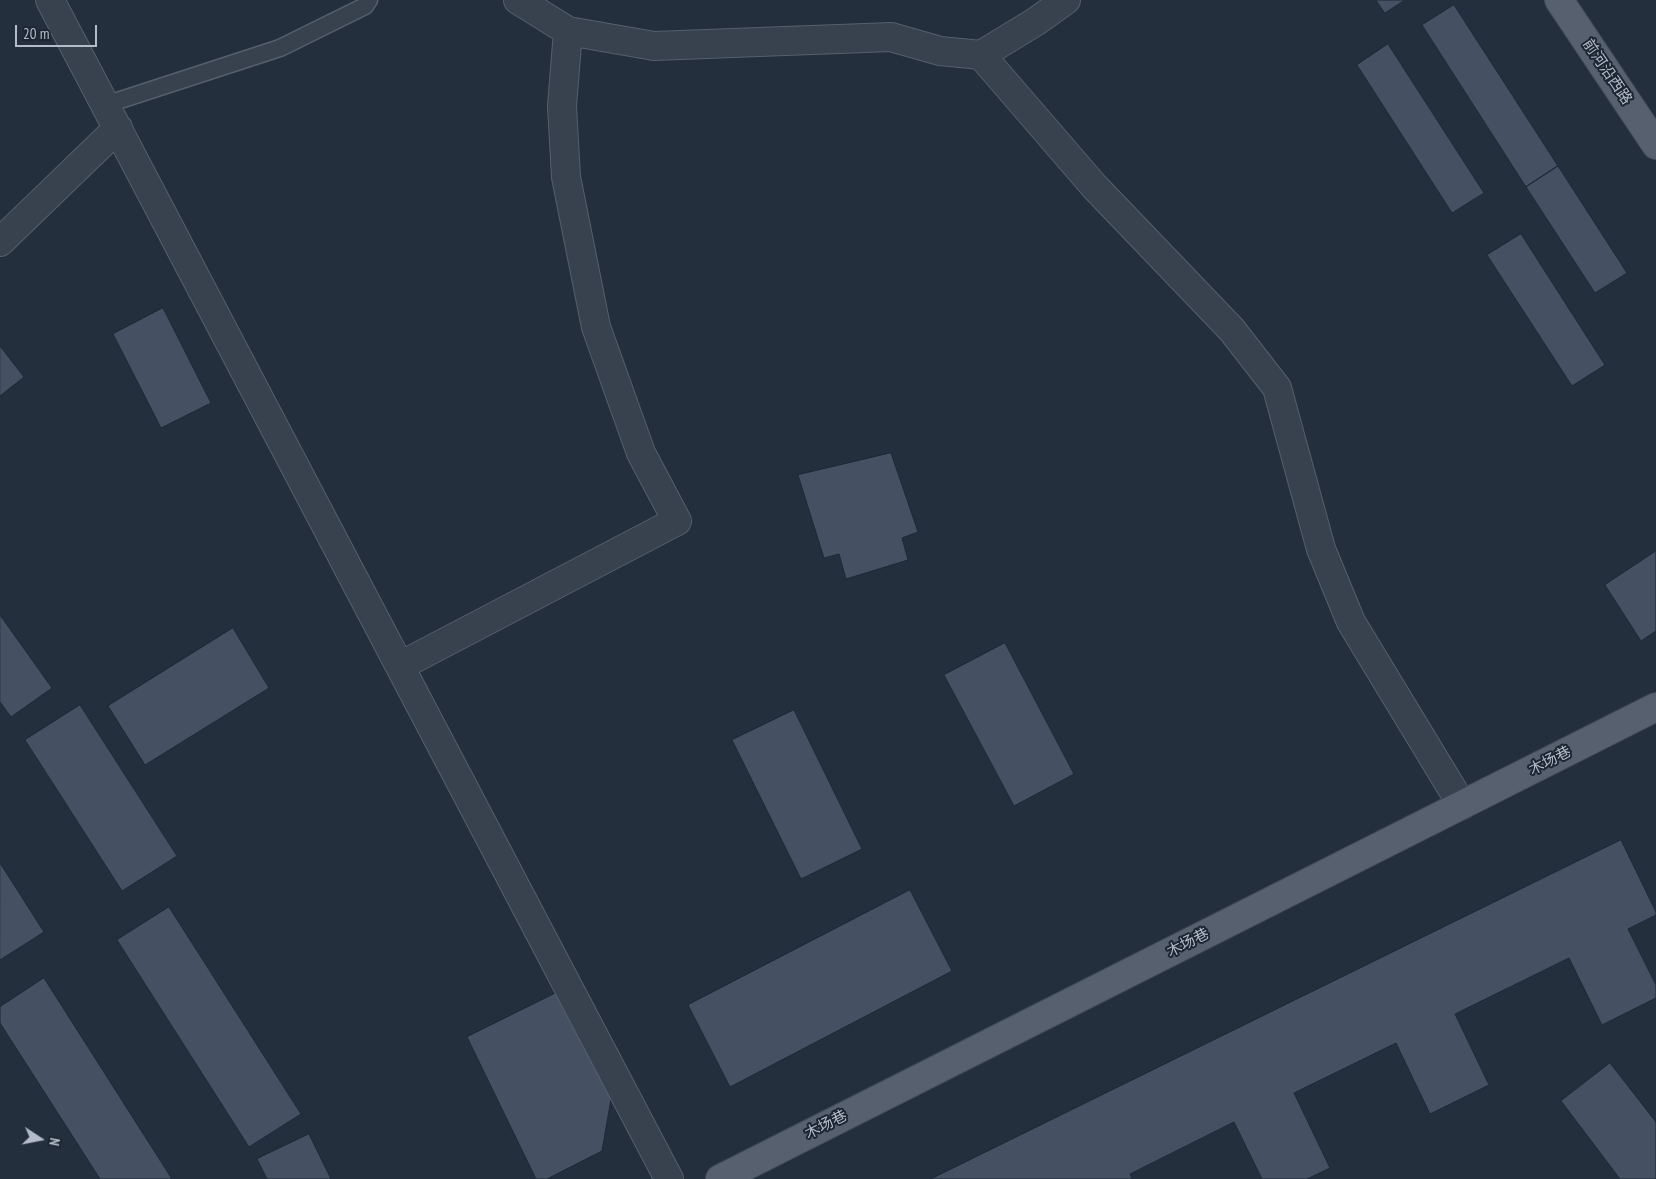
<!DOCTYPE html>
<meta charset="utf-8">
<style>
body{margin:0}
#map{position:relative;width:1656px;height:1179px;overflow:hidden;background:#242f3e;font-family:"PT Sans Narrow",sans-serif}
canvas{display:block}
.north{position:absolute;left:15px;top:1114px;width:50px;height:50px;-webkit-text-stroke:4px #1d2633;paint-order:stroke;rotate:101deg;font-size:14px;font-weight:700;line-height:20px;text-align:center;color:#b4bcc9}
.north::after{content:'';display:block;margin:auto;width:18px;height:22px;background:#b4bcc9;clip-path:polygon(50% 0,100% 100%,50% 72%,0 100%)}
.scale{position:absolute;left:15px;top:25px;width:82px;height:22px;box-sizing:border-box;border:2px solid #b4bcc9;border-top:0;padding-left:6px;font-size:15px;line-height:18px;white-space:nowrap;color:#b4bcc9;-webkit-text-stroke:4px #1d2633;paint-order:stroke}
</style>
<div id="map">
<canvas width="1656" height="1179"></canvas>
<div class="north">N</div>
<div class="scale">20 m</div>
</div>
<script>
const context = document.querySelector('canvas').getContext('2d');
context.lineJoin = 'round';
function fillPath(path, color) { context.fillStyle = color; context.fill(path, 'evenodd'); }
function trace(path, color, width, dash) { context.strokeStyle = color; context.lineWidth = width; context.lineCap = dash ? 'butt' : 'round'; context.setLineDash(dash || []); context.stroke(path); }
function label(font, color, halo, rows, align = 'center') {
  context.font = font + ' "PT Sans Narrow","Noto Sans SC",sans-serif'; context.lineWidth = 4; context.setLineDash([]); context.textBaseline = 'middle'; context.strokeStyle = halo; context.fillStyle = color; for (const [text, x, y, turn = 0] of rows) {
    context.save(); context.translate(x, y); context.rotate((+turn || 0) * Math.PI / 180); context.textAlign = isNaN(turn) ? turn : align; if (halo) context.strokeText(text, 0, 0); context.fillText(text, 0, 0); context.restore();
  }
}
const building = new Path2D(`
 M 1376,0 L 1405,0 L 1385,13 Z
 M 1454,5 L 1558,166 L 1526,187 L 1422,25 Z
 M 1388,44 L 1484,193 L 1452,213 L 1357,65 Z
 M 1558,166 L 1627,273 L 1595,293 L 1526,187 Z
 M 1521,234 L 1605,365 L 1572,386 L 1487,255 Z
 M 163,308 L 211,403 L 161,428 L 113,334 Z
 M 0,346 L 24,377 L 0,396 Z
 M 891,453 L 918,532 L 902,538 L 908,560 L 846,579 L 839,554 L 824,558 L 798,475 Z
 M 1656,551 L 1656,631 L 1641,641 L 1605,585 Z
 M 0,615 L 52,688 L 11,717 L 0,702 Z
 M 233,628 L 269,688 L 145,765 L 108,706 Z
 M 1005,643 L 1074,774 L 1014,806 L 944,675 Z
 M 80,705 L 177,856 L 122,891 L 25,740 Z
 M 794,710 L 862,849 L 801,879 L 732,740 Z
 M 1621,840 L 1656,912 L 1656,915 L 1628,929 L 1656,985 L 1656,998 L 1602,1025 L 1569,958 L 1455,1014 L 1489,1085 L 1430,1114 L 1396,1043 L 1294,1093 L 1330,1168 L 1307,1179 L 1262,1179 L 1234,1122 L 1130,1174 L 1132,1179 L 931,1179 Z
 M 0,863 L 44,932 L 0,960 Z
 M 910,890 L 952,971 L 730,1087 L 688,1005 Z
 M 169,907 L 301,1114 L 249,1147 L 117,940 Z
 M 44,978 L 172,1179 L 100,1179 L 0,1023 L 0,1007 Z
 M 558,992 L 611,1099 L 602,1151 L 547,1179 L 536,1179 L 467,1037 Z
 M 1610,1063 L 1656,1122 L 1656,1179 L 1620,1179 L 1561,1101 Z
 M 309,1134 L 331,1179 L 267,1179 L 257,1159 Z`);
const lane = new Path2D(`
 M 105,105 L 280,48 L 365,6 L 369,0`);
const street = new Path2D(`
 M 50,0 L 669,1179
 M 518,0 L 568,31 L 654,46 L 891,37 L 940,51 L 981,55 L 1035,22 L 1066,0
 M 981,55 L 1094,186 L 1232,330 L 1277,388 L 1321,549 L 1351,622 L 1462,805
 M 0,242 L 118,128
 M 400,666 L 677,521 L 641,453 L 596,327 L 566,177 L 562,106 L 568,31`);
const primary = new Path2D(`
 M 1559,0 L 1656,145
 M 720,1179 L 1656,707`);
const streetNames = [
 ["前河沿西路",1607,72,56],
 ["木场巷",1550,761,-27],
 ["木场巷",1188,943,-27],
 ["木场巷",826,1125,-27]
];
fillPath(building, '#455162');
trace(building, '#1f2835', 1);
trace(lane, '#565f6c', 19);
trace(street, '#565f6c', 30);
trace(primary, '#414a57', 30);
trace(lane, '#38414e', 16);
trace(street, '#38414e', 28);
trace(primary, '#56606e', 28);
label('15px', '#b4bcc9', '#1d2633', streetNames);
</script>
